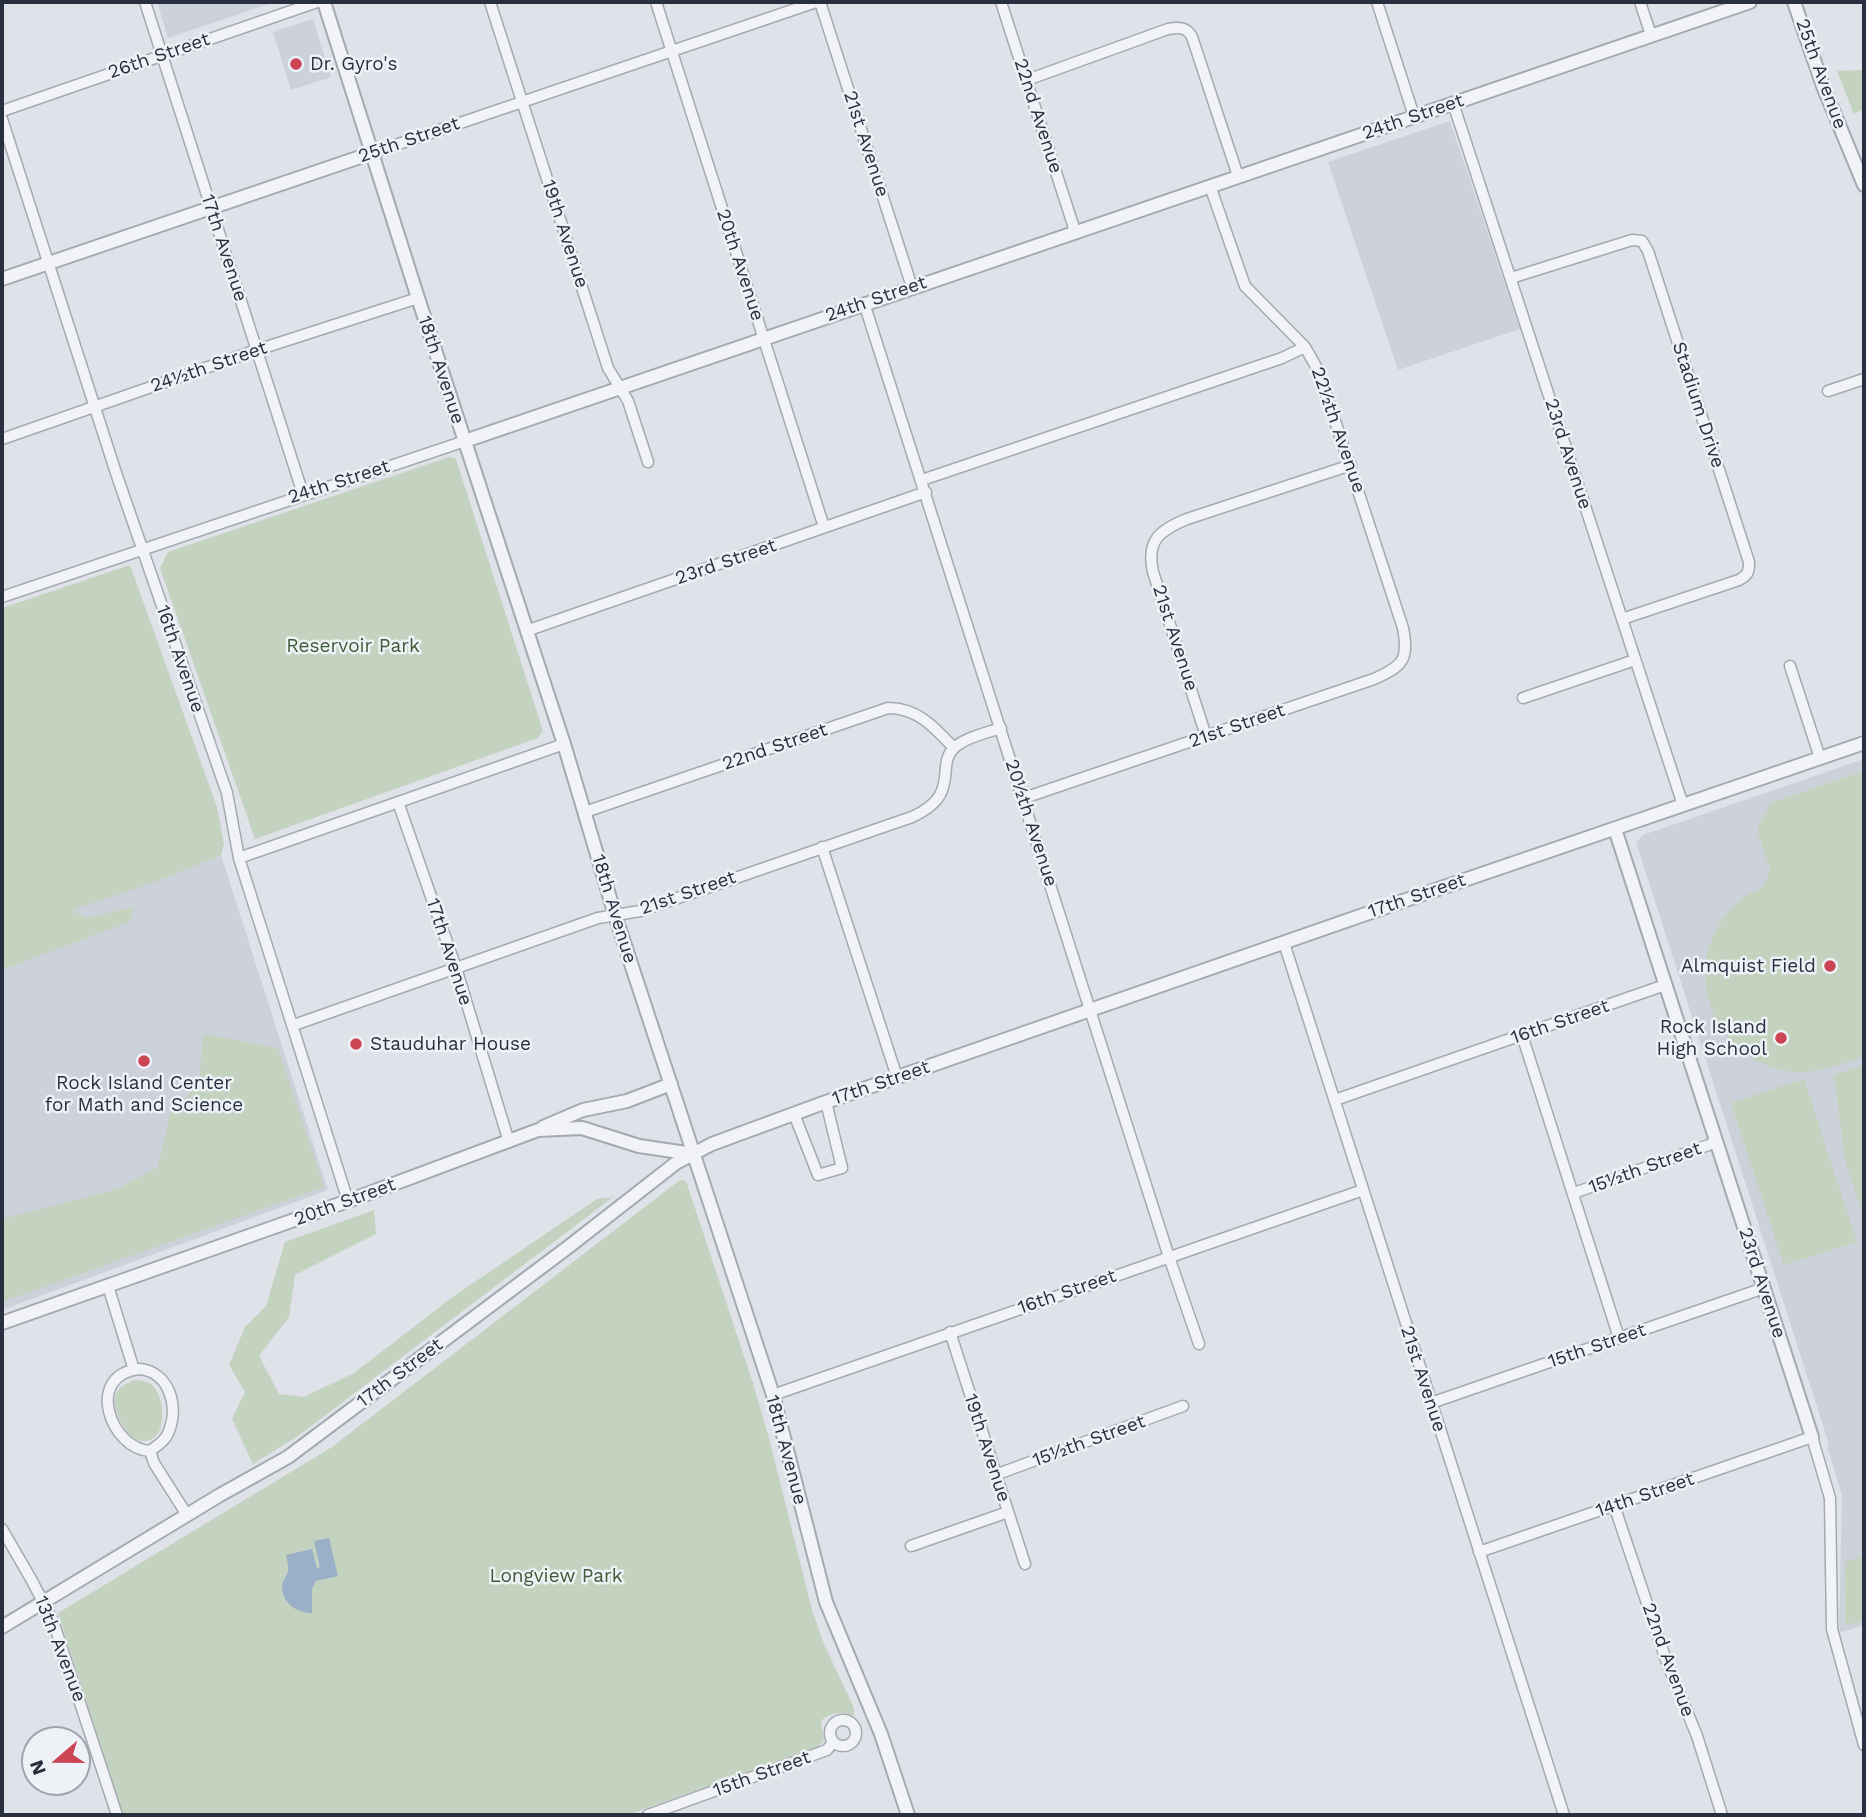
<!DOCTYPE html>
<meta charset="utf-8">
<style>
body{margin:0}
#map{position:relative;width:1866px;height:1817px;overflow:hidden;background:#dfe2e8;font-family:"Work Sans",sans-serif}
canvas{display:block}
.frame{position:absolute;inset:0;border:4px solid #28303f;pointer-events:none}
.north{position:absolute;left:21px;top:1726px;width:70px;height:70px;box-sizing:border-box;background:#eef1f6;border:2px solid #9fa4ad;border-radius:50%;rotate:250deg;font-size:19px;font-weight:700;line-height:28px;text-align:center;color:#28303f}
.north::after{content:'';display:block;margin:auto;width:24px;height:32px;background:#cc4555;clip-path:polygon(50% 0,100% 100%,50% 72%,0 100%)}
</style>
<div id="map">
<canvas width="1866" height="1817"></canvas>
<div class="frame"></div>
<div class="north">N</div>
</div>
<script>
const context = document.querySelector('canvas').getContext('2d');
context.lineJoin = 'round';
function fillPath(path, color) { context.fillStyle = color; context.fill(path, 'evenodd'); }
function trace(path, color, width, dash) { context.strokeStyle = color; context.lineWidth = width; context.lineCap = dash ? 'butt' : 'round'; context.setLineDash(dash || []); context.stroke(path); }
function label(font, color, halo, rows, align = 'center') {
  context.font = font + ' "Work Sans",sans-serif'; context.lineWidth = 5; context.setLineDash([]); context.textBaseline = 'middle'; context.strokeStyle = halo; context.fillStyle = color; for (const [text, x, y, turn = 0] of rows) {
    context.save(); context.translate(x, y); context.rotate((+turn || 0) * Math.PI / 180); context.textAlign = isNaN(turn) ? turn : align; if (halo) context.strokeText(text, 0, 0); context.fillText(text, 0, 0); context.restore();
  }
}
const built = new Path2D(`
 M 157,2 L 275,2 L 168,38 Z
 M 313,19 L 331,77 L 291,90 L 273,32 Z
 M 1450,121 L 1520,329 L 1398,370 L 1328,162 Z
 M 1864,759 L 1864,1625 L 1839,1633 L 1842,1495 L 1827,1446 L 1829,1444 L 1636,842 L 1643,835 Z
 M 221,855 L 328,1190 L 2,1310 L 2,933 Z`);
const green = new Path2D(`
 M 1864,70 L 1864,109 L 1854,114 L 1837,71 Z
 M 449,457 L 456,459 L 543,731 L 538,738 L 255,839 L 160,568 L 168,552 Z
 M 130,565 L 217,807 L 224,844 L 221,855 L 157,881 L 72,910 L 86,918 L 135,907 L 129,922 L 2,970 L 2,608 Z
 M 1864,771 L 1864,1056 C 1839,1065 1813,1076 1786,1071 C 1727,1061 1690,997 1711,941 C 1718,923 1731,906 1747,895 C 1751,892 1757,891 1761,888 C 1766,884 1768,874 1770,869 L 1757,830 L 1770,803 Z
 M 203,1034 L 278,1048 L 324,1187 L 2,1302 L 2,1219 L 117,1189 L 158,1167 L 170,1112 L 199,1085 Z
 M 1864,1065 L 1864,1217 L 1845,1161 L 1834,1075 Z
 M 1804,1079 L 1857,1242 L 1784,1265 L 1731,1103 Z
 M 680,1180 L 686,1181 L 753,1383 L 770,1442 L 812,1610 L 824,1644 L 854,1708 L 854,1716 C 843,1711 830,1712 821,1721 L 824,1740 L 818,1747 L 628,1815 L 123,1815 L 58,1613 L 332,1447 Z
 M 613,1197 L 298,1436 L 253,1464 L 232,1419 L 245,1392 L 229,1365 L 245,1327 L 266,1306 L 285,1242 L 374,1210 L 376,1234 L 295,1275 L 289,1317 L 259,1356 L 279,1394 L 304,1397 L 354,1373 L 454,1296 L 597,1199 Z
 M 135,1380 C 141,1381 146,1381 151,1384 C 165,1396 169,1436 147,1441 C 128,1445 108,1406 117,1392 C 121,1385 128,1383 135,1380 Z
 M 1864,1555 L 1864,1620 L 1845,1626 L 1845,1562 Z`);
const water = new Path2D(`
 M 329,1538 L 338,1576 L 316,1581 L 312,1589 L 312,1613 C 296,1613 278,1601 283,1581 C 284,1580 288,1573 288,1571 C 289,1566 287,1560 286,1555 L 312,1549 L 317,1568 L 320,1567 L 314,1541 Z`);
const minor = new Path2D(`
 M 145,2 L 303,494
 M 490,2 L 608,368 L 628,401 L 648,462
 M 656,2 L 824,527
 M 820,2 L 912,287
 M 1001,2 L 1075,231
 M 1377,2 L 1414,116
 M 1640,2 L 1651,35
 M 1027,80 L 1168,29 C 1179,27 1187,27 1192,37 L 1238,176
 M 1453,103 L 1683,805
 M 2,111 L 317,2
 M 2,119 L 117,476 L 227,793 L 239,858 L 348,1201
 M 372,153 L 816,2
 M 1511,278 L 1632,240 L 1642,241 L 1648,251 L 1749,562 C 1749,572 1748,575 1739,580 L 1622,619
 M 864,303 L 1169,1257 L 1199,1344
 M 1828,391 L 1864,379
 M 2,439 L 257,350 L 418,298
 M 922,480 L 1282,358 L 1305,347
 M 2,597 L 465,441
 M 526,631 L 926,492
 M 1790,666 L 1820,758
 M 1523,698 L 1635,660
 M 1206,736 L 1153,572 C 1146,540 1160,530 1187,519 L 1351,465
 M 1024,798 L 1374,679 C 1403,666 1409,660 1403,628 L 1319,372 L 1305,347 L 1245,286 L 1210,186
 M 398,802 L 456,968 L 509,1142
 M 585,812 L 888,708 C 918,708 934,727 954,748
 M 822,847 L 897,1077
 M 239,858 L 564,744
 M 1284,943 L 1564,1815
 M 294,1025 L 598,918 L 640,911 L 912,817 C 963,794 934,765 955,747 C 967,737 986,733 1001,728
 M 1522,1035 L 1619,1338
 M 1335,1100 L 1665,985
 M 794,1114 L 818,1175 L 842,1168 L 826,1102
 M 1574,1193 L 1717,1142
 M 108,1286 L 134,1370
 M 950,1332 L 1025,1564
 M 140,1369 C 169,1372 179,1406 169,1431 C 166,1440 158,1445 150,1451 C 110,1449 84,1374 140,1369 Z
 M 773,1395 L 1363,1190
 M 1431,1403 L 1764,1288
 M 150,1451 L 154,1463 L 187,1515
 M 995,1475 L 1183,1406
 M 1614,1505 L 1666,1660 L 1697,1736 L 1722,1815
 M 2,1529 L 31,1579 L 53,1621 L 117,1815
 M 911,1546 L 1008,1512
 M 1479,1552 L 1812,1437 L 1830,1498 L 1832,1629 L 1864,1745
 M830 1733a13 13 0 1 1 26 0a13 13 0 1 1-26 0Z
 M 648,1815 L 827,1750 L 833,1742`);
const tertiary = new Path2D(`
 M 324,2 L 418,298 L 564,744 L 615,915 L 773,1395 L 826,1602 L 881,1734 L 908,1815
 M 1794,2 L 1823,86 L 1864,185
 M 2,279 L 372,153
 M 465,441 L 1750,2
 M 1615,829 L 1812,1437
 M 543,1127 L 583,1110 L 627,1101 L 671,1084
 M 2,1323 L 348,1201 L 538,1130 L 582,1128 L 639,1146 L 693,1154
 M 2,1627 L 220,1495 L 288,1457 L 567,1248 L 676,1163 L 712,1144 L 826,1102 L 1406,900 L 1864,743`);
const markers = [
 [296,64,7,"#cc4555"],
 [1830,966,7,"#cc4555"],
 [1781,1038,7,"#cc4555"],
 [356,1044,7,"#cc4555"],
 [144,1061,7,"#cc4555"]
];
const streetNames = [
 ["26th Street",159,56,-19],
 ["25th Avenue",1821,74,70],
 ["22nd Avenue",1038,116,72],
 ["24th Street",1413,117,-19],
 ["25th Street",409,140,-19],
 ["21st Avenue",866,144,72],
 ["19th Avenue",565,234,72],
 ["17th Avenue",224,248,72],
 ["20th Avenue",740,265,72],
 ["24th Street",876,299,-19],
 ["24½th Street",209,367,-19],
 ["18th Avenue",441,370,72],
 ["Stadium Drive",1698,405,72],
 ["22½th Avenue",1338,430,71],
 ["23rd Avenue",1568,454,72],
 ["24th Street",339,482,-18],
 ["23rd Street",726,562,-19],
 ["21st Avenue",1175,638,72],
 ["16th Avenue",180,659,71],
 ["21st Street",1237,726,-19],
 ["22nd Street",775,747,-19],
 ["20½th Avenue",1031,823,72],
 ["21st Street",688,893,-19],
 ["17th Street",1417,896,-19],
 ["18th Avenue",614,909,73],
 ["17th Avenue",449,952,72],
 ["16th Street",1560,1022,-19],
 ["17th Street",881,1083,-19],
 ["15½th Street",1645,1168,-20],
 ["20th Street",345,1202,-20],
 ["23rd Avenue",1762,1283,72],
 ["16th Street",1067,1292,-19],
 ["15th Street",1597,1346,-19],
 ["17th Street",400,1373,-37],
 ["21st Avenue",1423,1379,72],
 ["15½th Street",1089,1441,-20],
 ["19th Avenue",987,1448,72],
 ["18th Avenue",786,1450,75],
 ["14th Street",1645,1495,-19],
 ["13th Avenue",60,1649,69],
 ["22nd Avenue",1668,1660,70],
 ["15th Street",762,1774,-20]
];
const poiNames = [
 ["Dr. Gyro's",310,64],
 ["Almquist Field",1816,966,"right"],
 ["Rock Island",1767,1027,"right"],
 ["High School",1767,1049,"right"],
 ["Stauduhar House",370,1044],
 ["Rock Island Center",144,1083,"center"],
 ["for Math and Science",144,1105,"center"]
];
const parkNames = [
 ["Reservoir Park",353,646],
 ["Longview Park",556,1576]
];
fillPath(built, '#cdd1da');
fillPath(green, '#c4d2c0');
fillPath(water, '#9aafc8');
trace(minor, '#a4a9b2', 13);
trace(tertiary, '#a4a9b2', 16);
trace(minor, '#f2f3f6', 10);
trace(tertiary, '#f2f3f6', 12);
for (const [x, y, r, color] of markers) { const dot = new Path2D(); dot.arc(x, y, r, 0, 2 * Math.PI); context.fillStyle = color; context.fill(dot); trace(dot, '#eef1f6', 2.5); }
label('19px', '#28303f', '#eef1f6', streetNames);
label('19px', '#28303f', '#eef1f6', poiNames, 'left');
label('19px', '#3c5a36', '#eef1f6', parkNames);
</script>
